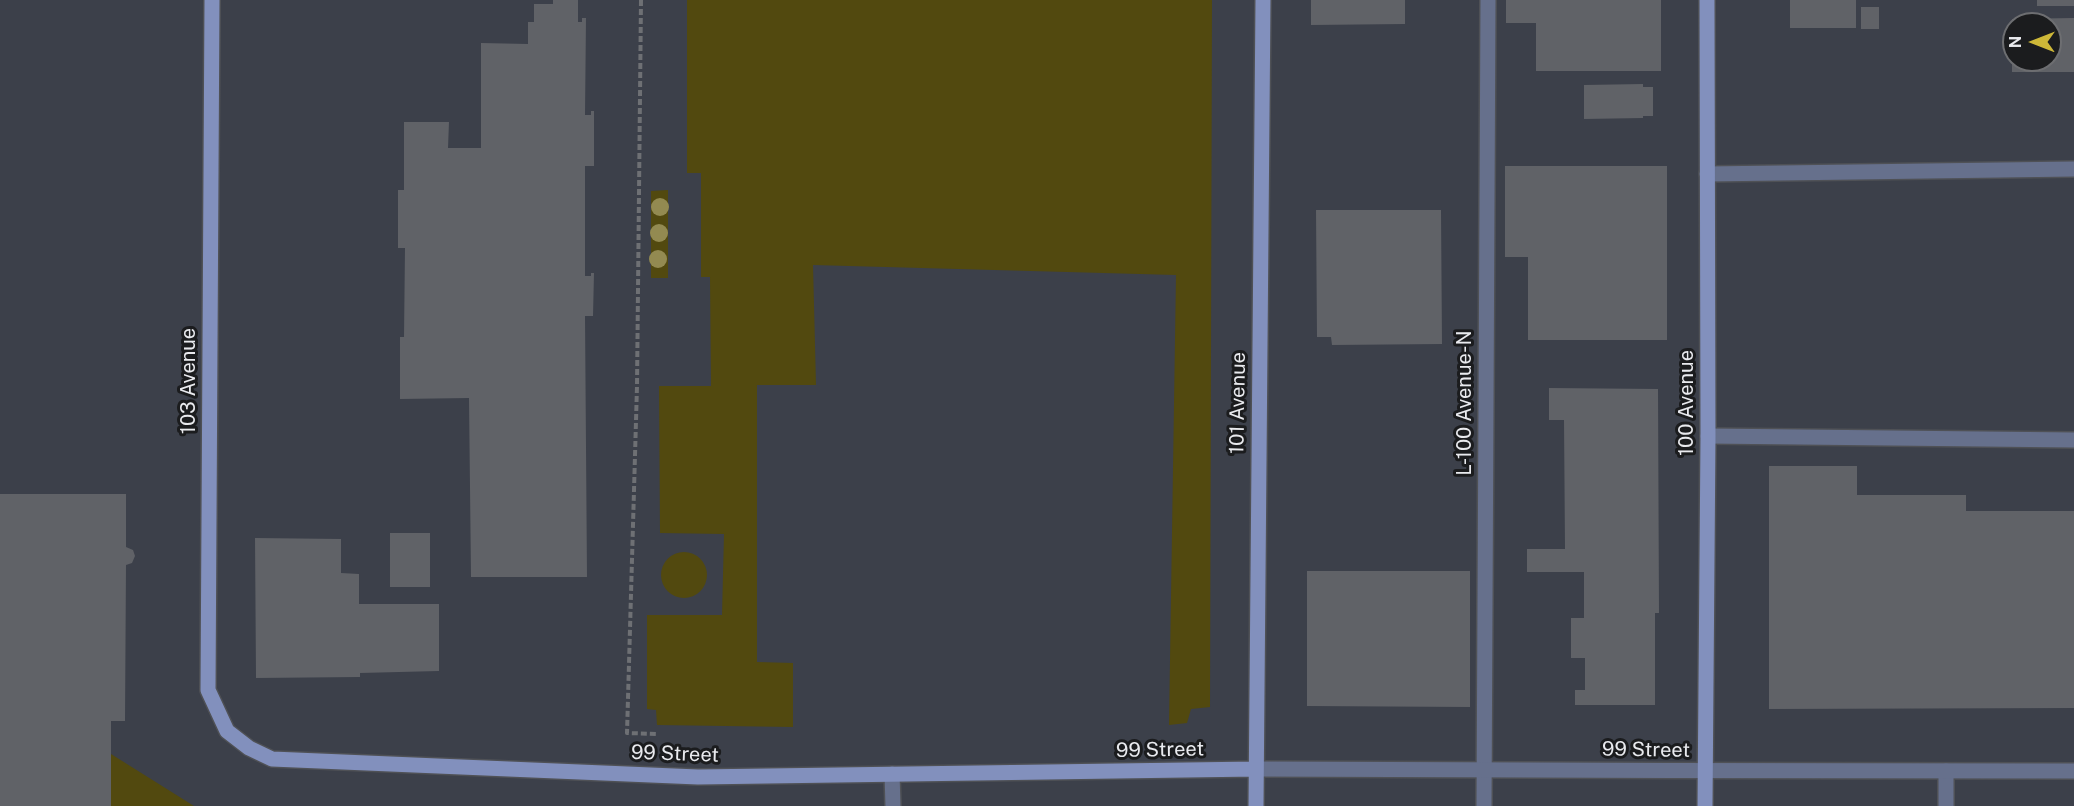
<!DOCTYPE html>
<style>
body{margin:0}
#map{position:relative;width:2074px;height:806px;overflow:hidden;background:#323439;font-family:"Public Sans",sans-serif}
canvas{display:block}
.north{position:absolute;left:2002px;top:12px;width:60px;height:60px;box-sizing:border-box;background:#1b1c1e;border:2px solid #6d6e71;border-radius:50%;rotate:270deg;font-size:16px;font-weight:700;line-height:24px;text-align:center;color:#e9eaee}
.north::after{content:'';display:block;margin:auto;width:21px;height:27px;background:#ceb838;clip-path:polygon(50% 0,100% 100%,50% 72%,0 100%)}
</style>
<div id="map">
<canvas width="2074" height="806"></canvas>
<div class="north">N</div>
</div>
<script>
const context = document.querySelector('canvas').getContext('2d');
context.lineJoin = 'round';
function fillPath(path, color) { context.fillStyle = color; context.fill(path, 'evenodd'); }
function trace(path, color, width, dash) { context.strokeStyle = color; context.lineWidth = width; context.lineCap = dash ? 'butt' : 'round'; context.setLineDash(dash || []); context.stroke(path); }
function label(font, color, halo, rows, align = 'center') {
  context.font = font + ' "Public Sans",sans-serif'; context.lineWidth = 6; context.setLineDash([]); context.textBaseline = 'middle'; context.strokeStyle = halo; context.fillStyle = color; for (const [text, x, y, turn = 0] of rows) {
    context.save(); context.translate(x, y); context.rotate((+turn || 0) * Math.PI / 180); context.textAlign = isNaN(turn) ? turn : align; if (halo) context.strokeText(text, 0, 0); context.fillText(text, 0, 0); context.restore();
  }
}
const built = new Path2D(`
 M 0,0 L 2074,0 L 2074,806 L 0,806 ZM 2014,24 L 2050,24 L 2050,60 L 2014,60 Z`);
const green = new Path2D(`
 M 687,0 L 1212,0 L 1210,707 L 1191,709 L 1187,723 L 1169,725 L 1176,275 L 813,265 L 816,385 L 757,385 L 757,662 L 793,663 L 793,727 L 657,725 L 656,710 L 647,709 L 647,615 L 722,615 L 724,534 L 660,533 L 659,386 L 711,386 L 710,277 L 701,277 L 701,173 L 687,173 Z
 M 668,190 L 668,278 L 651,278 L 651,191 Z
 M661 575a23 23 0 1 1 46 0a23 23 0 1 1-46 0Z
 M 103,749 L 194,806 L 0,806 Z`);
const building = new Path2D(`
 M 553,0 L 578,0 L 578,22 L 582,22 L 582,18 L 586,18 L 585,115 L 591,115 L 591,111 L 594,111 L 594,166 L 585,166 L 585,276 L 591,276 L 591,273 L 594,273 L 593,316 L 585,316 L 587,577 L 471,577 L 469,398 L 400,399 L 400,337 L 404,337 L 405,248 L 398,248 L 398,190 L 404,190 L 404,122 L 449,122 L 448,148 L 481,148 L 481,43 L 528,44 L 528,22 L 534,22 L 534,4 L 553,4 Z
 M 1311,0 L 1405,0 L 1405,24 L 1311,25 Z
 M 1506,0 L 1661,0 L 1661,71 L 1536,71 L 1536,23 L 1506,23 Z
 M 1790,0 L 1856,0 L 1856,28 L 1790,28 Z
 M 2037,0 L 2074,0 L 2074,6 L 2037,6 Z
 M 1861,7 L 1879,7 L 1879,29 L 1861,29 Z
 M 2074,18 L 2074,72 L 2012,72 L 2012,60 L 2050,60 L 2050,24 L 2012,24 L 2012,19 Z
 M 1643,84 L 1643,87 L 1653,87 L 1653,116 L 1643,116 L 1643,118 L 1584,119 L 1584,85 Z
 M 1505,166 L 1667,166 L 1667,340 L 1528,340 L 1528,257 L 1505,257 Z
 M 1316,210 L 1441,210 L 1442,344 L 1332,345 L 1331,337 L 1317,337 Z
 M 1549,388 L 1658,389 L 1659,613 L 1655,613 L 1655,705 L 1575,705 L 1575,690 L 1585,690 L 1585,658 L 1571,658 L 1571,618 L 1584,618 L 1584,572 L 1527,572 L 1527,549 L 1565,549 L 1564,420 L 1549,420 Z
 M 1769,466 L 1857,466 L 1857,495 L 1966,495 L 1966,511 L 2074,511 L 2074,708 L 1769,709 Z
 M 0,494 L 126,494 L 126,547 L 133,550 L 135,556 L 132,563 L 126,565 L 125,721 L 111,721 L 111,806 L 0,806 Z
 M 390,533 L 430,533 L 430,587 L 390,587 Z
 M 255,538 L 341,539 L 341,573 L 359,574 L 359,604 L 439,604 L 439,671 L 360,673 L 360,677 L 256,678 Z
 M 1307,571 L 1470,571 L 1470,707 L 1307,706 Z`);
const path = new Path2D(`
 M 641,0 L 637,386 L 627,733 L 656,734`);
const lane = new Path2D(`
 M 1707,174 L 2074,169
 M 1708,436 L 2074,440
 M 1946,771 L 1946,806
 M 892,774 L 893,806
 M 1484,806 L 1488,0`);
const street = new Path2D(`
 M 1256,769 C 1529,769 1801,772 2074,771`);
const secondary = new Path2D(`
 M 212,0 L 208,690 L 227,731 L 249,748 L 272,759 L 698,777 L 1256,769
 M 1256,806 L 1263,0
 M 1705,806 L 1708,436 L 1707,0`);
const trees = [
 [660,207],
 [659,233],
 [658,259]
];
const streetNames = [
 ["103 Avenue",189,381,-90],
 ["101 Avenue",1238,403,-89],
 ["L-100 Avenue-N",1465,403,-90],
 ["100 Avenue",1687,403,-90],
 ["99 Street",1160,750,-1],
 ["99 Street",1646,750,1],
 ["99 Street",675,754,2]
];
fillPath(built, '#3c404a');
fillPath(green, '#52490f');
fillPath(building, '#606267');
trace(lane, '#4f5156', 18);
trace(street, '#4f5156', 18);
trace(secondary, '#4f5156', 18);
trace(path, '#6e7074', 4, [6, 3]);
trace(lane, '#66708c', 15);
trace(street, '#66708c', 15);
trace(secondary, '#8290bd', 15);
context.fillStyle = '#938a51';
for (const [x, y] of trees) { context.beginPath(); context.arc(x, y, 9, 0, 2 * Math.PI); context.fill(); }
label('20px', '#e9eaee', '#1b1c1e', streetNames);
</script>
